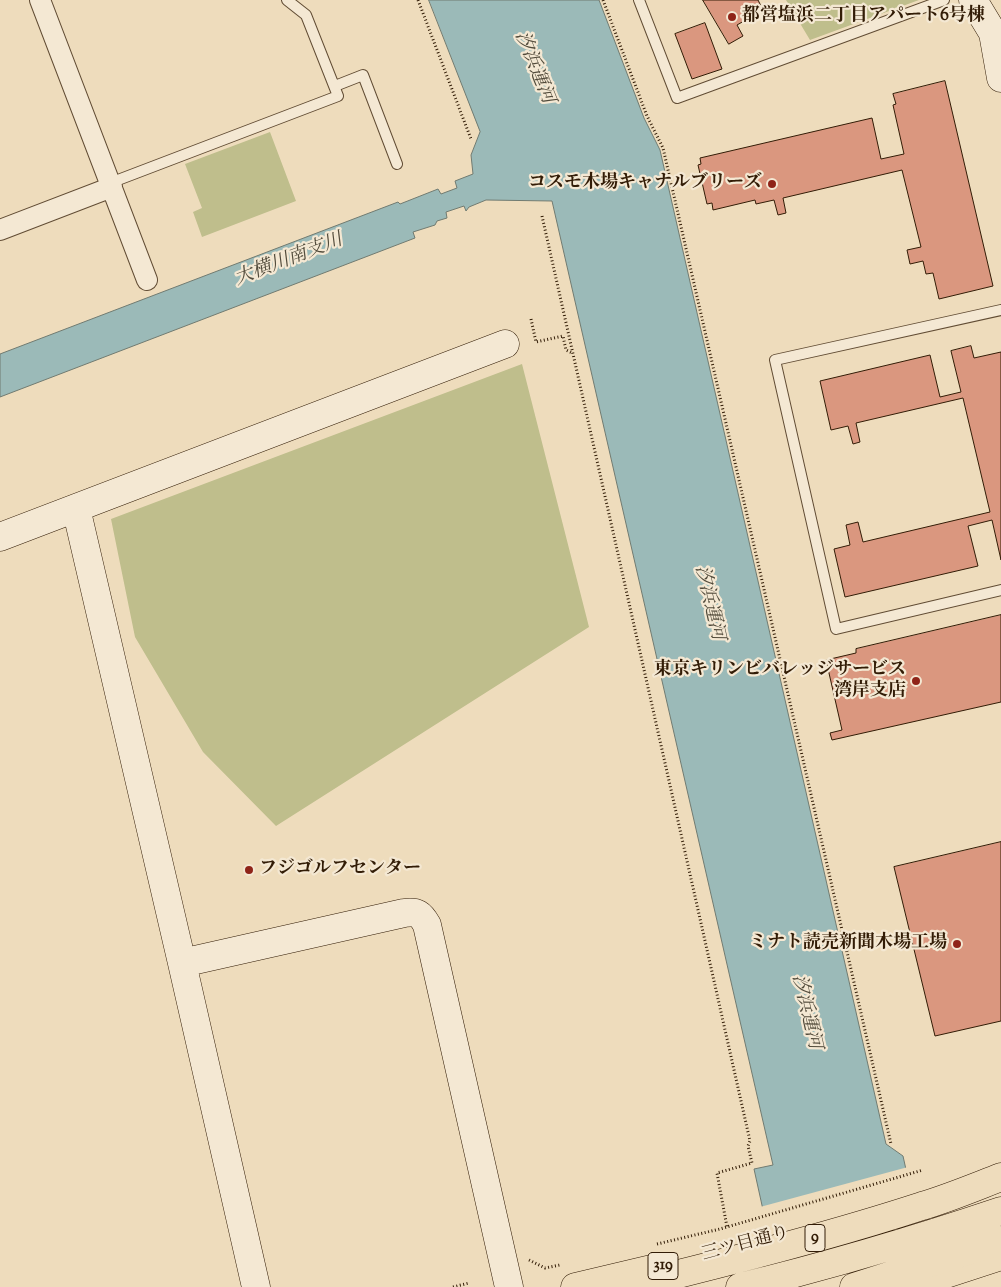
<!DOCTYPE html>
<meta charset="utf-8">
<style>
body{margin:0}
canvas{display:block;background:#eedcbc}
</style>
<canvas width="1001" height="1287"></canvas>
<script>
const context = document.querySelector('canvas').getContext('2d');
context.lineJoin = 'round';
function fillPath(path, color) { context.fillStyle = color; context.fill(path, 'evenodd'); }
function trace(path, color, width, dash) { context.strokeStyle = color; context.lineWidth = width; context.lineCap = dash ? 'butt' : 'round'; context.setLineDash(dash || []); context.stroke(path); }
function label(font, color, halo, rows, align = 'center') {
  context.font = font + ' "Sorts Mill Goudy","Noto Serif JP",serif'; context.lineWidth = 4.5; context.setLineDash([]); context.textBaseline = 'middle'; context.strokeStyle = halo; context.fillStyle = color; for (const [text, x, y, turn = 0] of rows) {
    context.save(); context.translate(x, y); context.rotate((+turn || 0) * Math.PI / 180); context.textAlign = isNaN(turn) ? turn : align; if (halo) context.strokeText(text, 0, 0); context.fillText(text, 0, 0); context.restore();
  }
}
const green = new Path2D(`
 M 786,0 L 919,0 L 810,40 Z
 M 270,132 L 296,201 L 202,237 L 193,212 L 202,208 L 185,164 Z
 M 522,364 L 589,627 L 276,826 L 203,752 L 135,637 L 111,519 Z`);
const water = new Path2D(`
 M 429,0 L 599,0 L 644,118 L 660,150 L 886,1144 L 903,1156 L 932,1287 L 780,1287 L 754,1169 L 773,1165 L 552,201 L 486,200 L 469,207 L 466,211 L 464,206 L 446,212 L 447,218 L 437,221 L 435,225 L 413,232 L 415,238 L 0,397 L 0,354 L 398,202 L 400,204 L 438,189 L 441,194 L 457,188 L 455,181 L 473,174 L 471,155 L 480,132 Z`);
const pier = new Path2D(`
 M 908,1167 L 934,1287 L 777,1287 L 760,1207 Z`);
const building = new Path2D(`
 M 703,0 L 758,0 L 763,10 L 737,25 L 743,36 L 729,44 Z
 M 705,23 L 722,69 L 692,79 L 675,34 Z
 M 945,81 L 993,286 L 939,299 L 933,273 L 926,274 L 923,261 L 910,264 L 907,250 L 921,247 L 902,170 L 783,198 L 786,213 L 778,215 L 774,200 L 756,204 L 755,200 L 713,210 L 712,203 L 707,204 L 698,165 L 701,164 L 700,158 L 872,118 L 881,159 L 904,154 L 893,105 L 896,104 L 893,94 Z
 M 971,346 L 974,358 L 1001,352 L 1001,560 L 992,520 L 968,526 L 978,566 L 845,597 L 834,549 L 850,545 L 846,525 L 858,522 L 863,542 L 990,512 L 963,398 L 856,423 L 860,442 L 853,444 L 848,426 L 831,430 L 820,381 L 930,355 L 940,397 L 961,392 L 951,351 Z
 M 1001,615 L 1001,702 L 832,740 L 830,733 L 842,730 L 826,660 L 856,653 L 856,649 Z
 M 1001,842 L 1001,1021 L 935,1036 L 894,867 Z`);
const path = new Path2D(`
 M 418,0 L 471,139
 M 603,0 L 647,116 L 663,148 L 891,1144
 M 542,216 L 750,1141 L 748,1146 L 752,1163 L 717,1173 L 727,1227
 M 531,319 L 536,342 L 563,336 L 566,350 L 572,353
 M 657,1244 L 720,1229 L 923,1170
 M 529,1260 L 545,1268 L 560,1265
 M 453,1287 L 469,1283`);
const lane = new Path2D(`
 M 639,0 L 677,98 L 944,0
 M 335,86 L 363,75 L 397,164
 M 110,183 L 338,96 L 306,15 L 287,0
 M 1001,310 L 775,360 L 836,629 L 1001,590`);
const street = new Path2D(`
 M 40,0 L 147,280
 M 0,230 L 112,187`);
const secondary = new Path2D(`
 M 973,0 L 993,33 L 1001,78
 M 76,508 L 182,963 L 256,1287
 M 0,537 L 505,344
 M 182,963 L 404,913 C 417,911 421,914 427,925 L 509,1287`);
const primary = new Path2D(`
 M 575,1287 L 651,1269
 M 906,1287 L 1001,1256`);
const highway = new Path2D(`
 M 625,1287 C 725,1263 824,1238 922,1206 C 949,1198 975,1187 1001,1177
 M 740,1287 C 828,1266 915,1240 1001,1211
 M 854,1287 L 1001,1240`);
const markers = [
 [732,17,5,"#8f2418"],
 [772,184,5,"#8f2418"],
 [916,681,5,"#8f2418"],
 [249,870,5,"#8f2418"],
 [957,944,5,"#8f2418"]
];
const shields = [
 [815,1238,20],
 [663,1266,30]
];
const shieldNames = [
 ["9",815,1238],
 ["319",663,1266]
];
const poiNames = [
 ["都営塩浜二丁目アパート6号棟",742,17,"left"],
 ["コスモ木場キャナルブリーズ",762,184],
 ["東京キリンビバレッジサービス",906,671],
 ["湾岸支店",906,692],
 ["フジゴルフセンター",259,870,"left"],
 ["ミナト読売新聞木場工場",947,944]
];
const streetNames = [
 ["三ツ目通り",746,1245,-15]
];
const waterNames = [
 ["汐浜運河",533,68,68],
 ["大横川南支川",289,261,-21],
 ["汐浜運河",708,603,77],
 ["汐浜運河",805,1012,77]
];
fillPath(green, '#bfbe8c');
fillPath(water, '#9bbab8');
trace(water, '#717b71', 1);
fillPath(pier, '#eedcbc');
fillPath(building, '#da977f');
trace(building, '#321c06', 1);
trace(lane, '#614c34', 12);
trace(street, '#614c34', 22);
trace(secondary, '#321c06', 29);
trace(primary, '#321c06', 29);
trace(highway, '#321c06', 29);
trace(path, '#321c06', 3, [1, 2.5]);
trace(lane, '#f4e8d3', 10);
trace(street, '#f4e8d3', 20);
trace(secondary, '#f4e8d3', 28);
trace(primary, '#eedcbc', 28);
trace(highway, '#eedcbc', 28);
for (const [x, y, r, color] of markers) { const dot = new Path2D(); dot.arc(x, y, r, 0, 2 * Math.PI); context.fillStyle = color; context.fill(dot); trace(dot, '#f4e8d3', 2); }
for (const [x, y, w] of shields) { const box = new Path2D(); box.roundRect(x - w / 2, y - 13.5, w, 27, 4); context.fillStyle = '#f4e8d3'; context.fill(box); trace(box, '#321c06', 1); }
label('bold 16px', '#321c06', null, shieldNames);
label('bold 18px', '#321c06', '#f4e8d3', poiNames, 'right');
label('18px', '#321c06', '#f4e8d3', streetNames);
label('italic 19px', '#524b3b', '#f4e8d3', waterNames);
</script>
